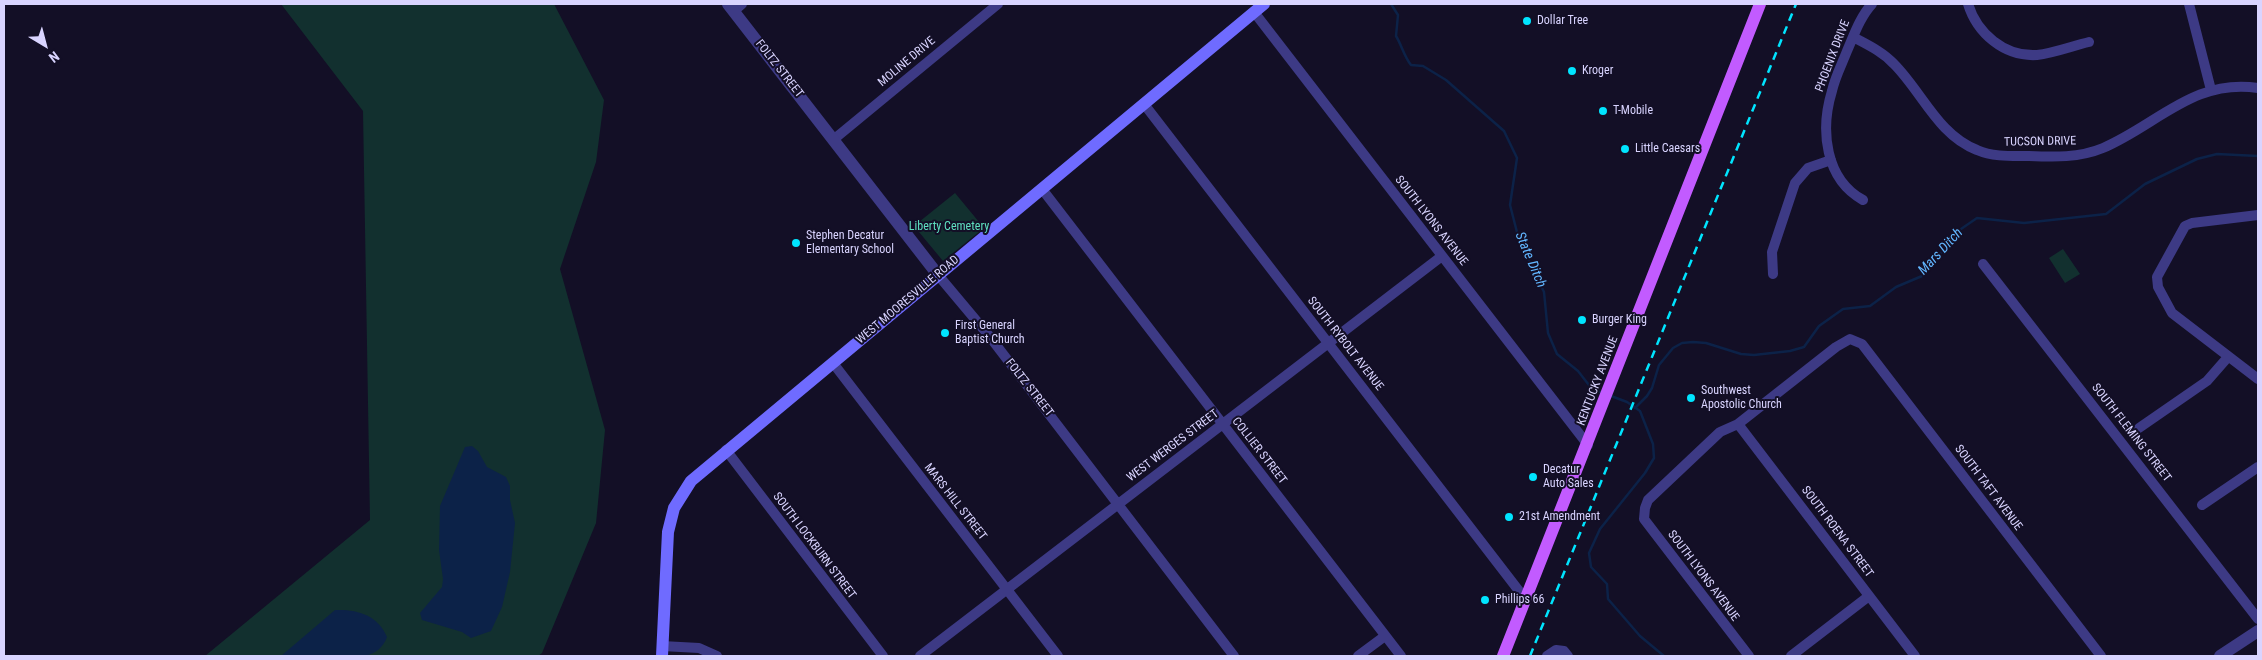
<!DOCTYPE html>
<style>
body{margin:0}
#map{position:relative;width:2262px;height:660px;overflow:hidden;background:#130f26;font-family:"Roboto Condensed",sans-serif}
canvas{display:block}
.frame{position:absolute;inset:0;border:5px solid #d9d4ff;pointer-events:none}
.north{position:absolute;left:20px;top:20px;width:50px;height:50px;-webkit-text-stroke:4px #130f26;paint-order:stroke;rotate:143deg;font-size:14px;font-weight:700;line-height:20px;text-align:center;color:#d9d4ff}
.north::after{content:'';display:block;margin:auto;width:18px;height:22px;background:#d9d4ff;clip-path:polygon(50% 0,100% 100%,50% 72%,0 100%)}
</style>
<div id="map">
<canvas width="2262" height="660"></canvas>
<div class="frame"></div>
<div class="north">N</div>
</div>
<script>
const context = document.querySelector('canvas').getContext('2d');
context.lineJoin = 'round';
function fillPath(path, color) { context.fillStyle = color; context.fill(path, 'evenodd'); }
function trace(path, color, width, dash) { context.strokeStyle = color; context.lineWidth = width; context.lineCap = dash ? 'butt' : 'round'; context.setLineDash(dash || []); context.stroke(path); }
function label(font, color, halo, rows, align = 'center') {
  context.font = font + ' "Roboto Condensed",sans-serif'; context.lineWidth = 4; context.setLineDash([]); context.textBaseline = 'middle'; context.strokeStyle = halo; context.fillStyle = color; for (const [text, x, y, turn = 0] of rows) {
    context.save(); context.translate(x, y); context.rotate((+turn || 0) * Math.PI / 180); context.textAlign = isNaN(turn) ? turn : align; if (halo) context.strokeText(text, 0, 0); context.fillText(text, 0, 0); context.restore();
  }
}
const green = new Path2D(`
 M 281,4 L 554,4 L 604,100 L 596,162 L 560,269 L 605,430 L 596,523 L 542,653 L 538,656 L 205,656 L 370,520 L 363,111 Z
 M 955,193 L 984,228 L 943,261 L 914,226 Z
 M 2063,249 L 2080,274 L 2065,283 L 2049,258 Z`);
const water = new Path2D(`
 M 472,446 L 478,451 L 487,467 L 506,477 L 510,486 L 510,500 L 515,523 L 510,572 L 502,607 L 491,631 L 471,638 L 462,632 L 422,620 L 420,613 L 442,587 L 443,579 L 439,550 L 440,506 L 465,447 Z
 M 335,610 C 357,609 378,615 387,637 C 383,648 375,654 364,656 L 281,656 Z`);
const stream = new Path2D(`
 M 1391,4 L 1398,15 L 1396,36 C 1402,46 1404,56 1411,65 L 1423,66 L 1446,80 L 1504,131 L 1517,158 L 1510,205 L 1519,240 L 1544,292 L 1548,333 L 1557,354 L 1578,371 L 1592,389 L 1603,393
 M 1611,396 L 1627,402 L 1640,411 L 1653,444 L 1654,458 L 1645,473 L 1600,529 L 1589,553 L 1591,567 L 1607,584 L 1608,599 L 1640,636 L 1664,656
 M 1635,408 L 1647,396 L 1652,388 L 1659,365 L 1673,348 L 1682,343 L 1693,342 L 1706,343 L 1741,354 L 1754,355 L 1790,351 L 1804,347 L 1819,326 L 1843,309 L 1870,306 L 1896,287 L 1922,276 L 1961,229 L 1977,218 L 2024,223 L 2106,214 L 2145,184 L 2197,159 L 2217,154 L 2258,156`);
const minor = new Path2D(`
 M 1968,4 C 1977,33 2004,57 2037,55 C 2054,53 2072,46 2089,42
 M 2189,4 L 2211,90
 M 734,11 L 742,4
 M 1254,12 L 1588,445
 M 1853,37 C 1868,45 1883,52 1894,64 C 1922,92 1938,135 1977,150 C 1993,157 2011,156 2029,156 C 2054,157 2079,158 2103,148 C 2157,125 2194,78 2258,88
 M 1144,104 L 1526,600
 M 833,140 L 998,4
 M 1042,189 L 1401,656
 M 1863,200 C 1825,179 1820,130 1832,91 C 1835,77 1842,64 1847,51 C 1854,35 1860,17 1872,4
 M 2258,215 L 2192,223 L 2185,226 L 2157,277 L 2158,287 L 2172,313 L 2258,379
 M 1983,264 L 2258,619
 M 1773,274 L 1772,252 L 1795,183 L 1808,168 L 1831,160
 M 938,275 L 990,337 L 1234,656
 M 833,363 L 1058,656
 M 1738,424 L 1915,656
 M 2139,428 L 2207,381 L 2228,357
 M 726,450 L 883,656
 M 2202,505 L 2258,467
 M 662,646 L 699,648 L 717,656
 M 920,656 L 1442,256
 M 1358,656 L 1385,636
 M 1547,656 L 1556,650 L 1564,651 L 1568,656
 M 1749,656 L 1644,519 L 1645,508 L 1648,500 L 1720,432 L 1738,424 L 1836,347 L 1850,339 L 1862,344 L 2101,656
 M 1791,656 L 1869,596`);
const tertiary = new Path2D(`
 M 728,4 L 938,275
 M 2220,656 L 2258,631`);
const secondary = new Path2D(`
 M 662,656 L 668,532 L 674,508 L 691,481 L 1264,4`);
const primary = new Path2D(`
 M 1503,656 L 1760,4`);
const rail = new Path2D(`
 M 1530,656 L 1796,4`);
const markers = [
 [1527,21,5,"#00e5ff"],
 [1572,71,5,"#00e5ff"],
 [1603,111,5,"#00e5ff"],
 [1625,149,5,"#00e5ff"],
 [796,243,5,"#00e5ff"],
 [1582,320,5,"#00e5ff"],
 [945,333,5,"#00e5ff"],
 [1691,398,5,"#00e5ff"],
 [1533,477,5,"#00e5ff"],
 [1509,517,5,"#00e5ff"],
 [1485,600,5,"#00e5ff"]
];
const poiNames = [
 ["Dollar Tree",1537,21],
 ["Kroger",1582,71],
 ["T-Mobile",1613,111],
 ["Little Caesars",1635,149],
 ["Stephen Decatur",806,236],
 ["Elementary School",806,250],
 ["Burger King",1592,320],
 ["First General",955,326],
 ["Baptist Church",955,340],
 ["Southwest",1701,391],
 ["Apostolic Church",1701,405],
 ["Decatur",1543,470],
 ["Auto Sales",1543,484],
 ["21st Amendment",1519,517],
 ["Phillips 66",1495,600]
];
const streetNames = [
 ["PHOENIX DRIVE",1833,56,-69],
 ["MOLINE DRIVE",907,62,-40],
 ["FOLTZ STREET",779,69,52],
 ["TUCSON DRIVE",2040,142,-1],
 ["SOUTH LYONS AVENUE",1431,221,52],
 ["WEST MOORESVILLE ROAD",908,300,-40],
 ["SOUTH RYBOLT AVENUE",1345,344,52],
 ["KENTUCKY AVENUE",1598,381,-69],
 ["FOLTZ STREET",1029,388,52],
 ["SOUTH FLEMING STREET",2131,433,52],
 ["WEST WERGES STREET",1173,446,-37],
 ["COLLIER STREET",1259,451,52],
 ["SOUTH TAFT AVENUE",1988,488,53],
 ["MARS HILL STREET",955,502,52],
 ["SOUTH ROENA STREET",1837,532,53],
 ["SOUTH LOCKBURN STREET",814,546,53],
 ["SOUTH LYONS AVENUE",1703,576,53]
];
const parkNames = [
 ["Liberty Cemetery",949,227]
];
const waterNames = [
 ["Mars Ditch",1941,252,-47],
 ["State Ditch",1530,260,67]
];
fillPath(green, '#12302f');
fillPath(water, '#0c2248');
trace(stream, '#0c2248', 2.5);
trace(minor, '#3d3a85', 10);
trace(tertiary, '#3d3a85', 12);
trace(secondary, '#6f6bff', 12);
trace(primary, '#c25bff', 12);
trace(rail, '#00e5ff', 2.5, [8, 6]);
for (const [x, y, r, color] of markers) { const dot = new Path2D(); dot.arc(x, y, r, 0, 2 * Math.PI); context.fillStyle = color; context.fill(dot); trace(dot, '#130f26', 2); }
label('12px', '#d9d4ff', '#130f26', poiNames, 'left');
label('12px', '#d9d4ff', '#130f26', streetNames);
label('12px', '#5fe0c0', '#130f26', parkNames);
label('italic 14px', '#62b6ff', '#130f26', waterNames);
</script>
